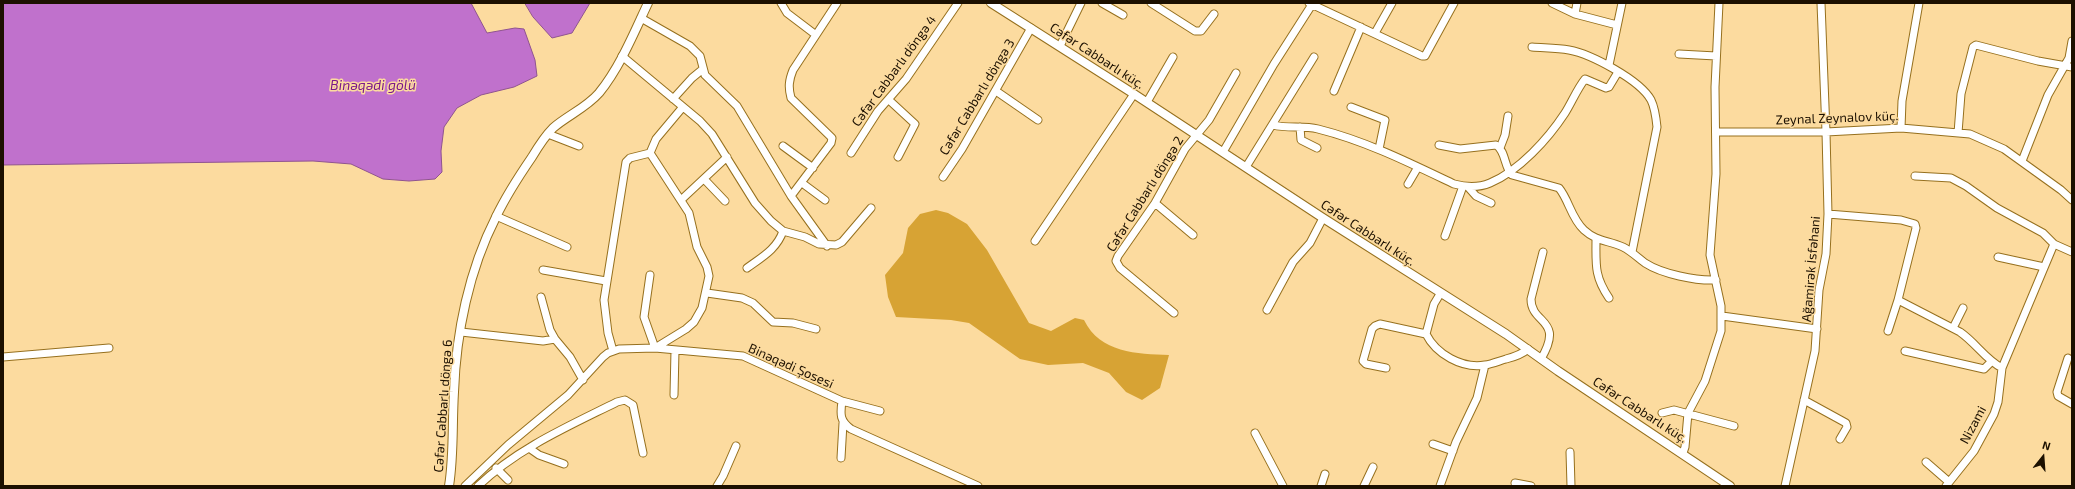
<!DOCTYPE html>
<meta charset="utf-8">
<style>
body{margin:0}
#map{position:relative;width:2075px;height:489px;overflow:hidden;background:#fcdb9f;font-family:"Exo 2",sans-serif}
canvas{display:block}
.frame{position:absolute;inset:0;border:4px solid #1c1000;pointer-events:none}
.north{position:absolute;left:2023px;top:437px;width:40px;height:40px;-webkit-text-stroke:3px #fcdb9f;paint-order:stroke;rotate:17deg;font-size:11px;font-weight:700;line-height:16px;text-align:center;color:#1c1000}
.north::after{content:'';display:block;margin:auto;width:14px;height:18px;background:#1c1000;clip-path:polygon(50% 0,100% 100%,50% 72%,0 100%)}
</style>
<div id="map">
<canvas width="2075" height="489"></canvas>
<div class="frame"></div>
<div class="north">N</div>
</div>
<script>
const context = document.querySelector('canvas').getContext('2d');
context.lineJoin = 'round';
function fillPath(path, color) { context.fillStyle = color; context.fill(path, 'evenodd'); }
function trace(path, color, width, dash) { context.strokeStyle = color; context.lineWidth = width; context.lineCap = dash ? 'butt' : 'round'; context.setLineDash(dash || []); context.stroke(path); }
function label(font, color, halo, rows, align = 'center') {
  context.font = font + ' "Exo 2",sans-serif'; context.lineWidth = 3; context.setLineDash([]); context.textBaseline = 'middle'; context.strokeStyle = halo; context.fillStyle = color; for (const [text, x, y, turn = 0] of rows) {
    context.save(); context.translate(x, y); context.rotate((+turn || 0) * Math.PI / 180); context.textAlign = isNaN(turn) ? turn : align; if (halo) context.strokeText(text, 0, 0); context.fillText(text, 0, 0); context.restore();
  }
}
const green = new Path2D(`
 M 936,210 L 948,213 L 967,224 L 987,250 L 1029,323 L 1051,331 L 1075,318 L 1084,320 C 1100,353 1137,354 1169,355 L 1160,388 L 1142,400 L 1126,392 L 1109,373 L 1083,363 L 1048,365 L 1020,359 L 969,323 L 951,320 L 896,317 L 888,297 L 885,275 L 903,253 L 908,228 L 920,214 Z`);
const water = new Path2D(`
 M 3,3 L 471,3 L 487,33 L 515,28 L 524,29 L 535,60 L 537,76 L 514,87 L 481,95 L 457,108 L 444,127 L 441,151 L 442,172 L 435,179 L 409,181 L 383,179 L 351,164 L 313,161 L 3,165 Z
 M 525,3 L 590,3 L 572,33 L 552,38 L 533,17 Z`);
const minor = new Path2D(`
 M 781,3 L 787,13 L 816,35
 M 1102,3 L 1123,15
 M 1151,3 L 1195,31 L 1201,31 L 1214,14
 M 1309,3 L 1422,56 L 1425,56 L 1454,3
 M 1552,3 L 1575,14 L 1617,25
 M 1575,14 L 1577,3
 M 641,18 L 690,46 L 700,56 L 705,75 L 737,106 L 791,196 L 831,143 L 832,138 L 791,98 C 788,87 789,80 793,70 L 837,3
 M 1375,33 L 1392,3
 M 1060,46 L 1081,3
 M 1532,47 C 1544,48 1557,48 1569,50 C 1591,54 1640,80 1651,100 C 1655,108 1656,117 1657,127 L 1632,252
 M 1679,54 L 1716,56
 M 622,56 L 700,121 L 712,134 L 755,203 L 771,221 L 783,231 L 805,237 L 819,244 L 836,245 L 842,242 L 871,208
 M 1609,65 L 1622,3
 M 996,91 L 1038,120
 M 1334,91 L 1361,27
 M 673,99 L 692,78 L 703,69
 M 889,100 L 915,124 L 898,157
 M 1147,102 L 1173,57
 M 1351,107 L 1385,120 L 1379,149
 M 1273,125 C 1288,129 1303,125 1318,129 C 1366,141 1410,163 1454,184 C 1465,187 1478,188 1490,183 C 1519,171 1548,139 1565,113 C 1572,102 1577,89 1585,79 L 1606,88 L 1609,87 L 1618,72
 M 1300,127 L 1301,140 L 1317,148
 M 1901,128 L 1902,101 L 1919,3
 M 1716,132 L 1826,132 L 1901,128 L 1970,134 L 2004,149 L 2061,190 L 2072,200
 M 1958,133 L 1961,94 L 1973,47 L 1976,45 L 2038,61 L 2072,67
 M 548,134 L 579,146
 M 1439,145 L 1460,149 L 1496,145 C 1506,151 1504,167 1512,175 L 1559,188 C 1569,200 1571,218 1584,230 C 1597,242 1608,240 1623,247 C 1631,251 1637,257 1645,263 C 1662,274 1696,281 1716,280
 M 783,146 L 813,168
 M 1500,148 L 1505,135 L 1508,116
 M 1223,152 L 1274,64 L 1313,3
 M 851,153 L 878,111 L 906,79 L 958,3
 M 2022,161 L 2048,95 L 2069,58 L 2072,41
 M 1246,167 L 1314,57
 M 1915,176 L 1951,178 L 1966,186 L 1997,208 L 2043,233 L 2054,244 L 2072,252
 M 943,177 L 962,149 L 1031,28
 M 704,179 L 725,201
 M 802,183 L 825,200
 M 1408,184 L 1418,167
 M 1468,187 L 1476,196 L 1491,203
 M 791,196 L 827,246
 M 681,200 L 727,157
 M 1155,203 L 1193,235
 M 1828,214 L 1901,220 L 1915,224 L 1916,228 L 1898,300 L 1960,332 C 1976,343 1985,359 2002,368
 M 496,216 L 567,247
 M 1445,236 L 1463,186
 M 1596,239 C 1596,264 1594,276 1609,298
 M 1035,241 L 1134,94
 M 1998,257 L 2044,267
 M 747,268 C 762,257 777,249 783,231
 M 543,270 L 606,281
 M 650,275 L 644,317 L 655,348 L 686,329 L 694,322 L 702,308 L 709,276 L 707,267 L 697,247 L 689,213 L 650,153 L 656,139 L 682,108
 M 707,293 L 742,298 L 753,303 L 773,322 L 793,323 L 816,329
 M 541,297 L 550,330 L 555,339 L 570,357 L 583,380
 M 1267,310 L 1293,262 L 1310,243 L 1323,218
 M 1174,313 L 1120,268 L 1116,261 L 1118,256 L 1155,203 L 1185,149 L 1209,120 L 1236,73
 M 1722,316 L 1817,329
 M 1953,328 L 1963,308
 M 1888,331 L 1898,300
 M 461,332 L 543,341 L 555,339
 M 1426,334 L 1434,304 L 1440,294
 M 613,351 L 608,333 L 604,300 L 626,162 L 630,158 L 650,153
 M 1905,351 L 1984,369 L 1991,362
 M 3,357 L 109,348
 M 2068,358 L 2057,392 L 2058,396 L 2072,404
 M 1541,359 C 1565,318 1531,325 1531,299 L 1543,252
 M 1386,368 L 1366,364 L 1363,361 L 1372,329 L 1375,326 L 1380,324 L 1426,334 C 1436,354 1462,369 1485,365 C 1492,364 1499,361 1506,359 C 1514,357 1521,355 1528,349
 M 674,395 L 675,350
 M 1804,400 L 1846,423 L 1847,427 L 1840,439
 M 842,401 L 880,411
 M 1662,413 L 1674,410 L 1734,426
 M 1255,433 L 1283,486
 M 1433,444 L 1453,451
 M 529,448 L 539,455 L 564,464
 M 1570,452 L 1571,486
 M 1683,453 L 1685,447 L 1688,413 L 1705,381 L 1721,331 L 1721,306 L 1710,255 L 1716,174 L 1715,87 L 1719,3
 M 841,458 L 843,423
 M 1926,462 L 1949,482
 M 496,468 L 508,480
 M 1515,483 L 1531,486
 M 465,486 L 508,445 L 568,395 L 603,357 L 608,353 L 619,349 L 655,348 L 743,356 L 842,401 C 840,415 840,421 851,429 L 978,486
 M 478,486 C 518,448 569,426 617,402 L 625,400 L 633,405 L 643,453
 M 717,486 L 723,476 L 736,446
 M 1321,486 L 1325,474
 M 1364,486 L 1373,467
 M 1440,486 L 1456,442 L 1477,398 L 1485,365
 M 1785,486 L 1815,351 L 1819,290 L 1826,254 L 1828,214 L 1826,132 L 1821,3
 M 1946,486 L 1974,451 L 1994,414 L 1998,402 L 2002,368 L 2054,244`);
const tertiary = new Path2D(`
 M 991,3 L 1134,94 L 1323,218 L 1506,334 L 1558,371 L 1730,486
 M 449,486 C 454,455 452,424 454,392 C 456,333 469,270 496,217 C 506,196 519,176 532,157 C 538,147 545,136 553,128 C 568,115 586,108 599,93 C 620,67 634,33 648,3`);
const streetNames = [
 ["Cəfər Cabbarlı küç.",1097,56,33],
 ["Cəfər Cabbarlı döngə 4",894,71,-54],
 ["Cəfər Cabbarlı döngə 3",977,97,-59],
 ["Zeynal Zeynalov küç.",1837,118,-2],
 ["Cəfər Cabbarlı döngə 2",1145,194,-58],
 ["Cəfər Cabbarlı küç.",1368,233,33],
 ["Ağamirək İsfəhani",1811,269,-85],
 ["Binəqədi Şosesi",791,366,24],
 ["Cəfər Cabbarlı döngə 6",443,406,-86],
 ["Cəfər Cabbarlı küç.",1640,410,33],
 ["Nizami",1973,425,-62]
];
const waterNames = [
 ["Binəqədi gölü",373,85]
];
fillPath(green, '#d7a334');
fillPath(water, '#c071cc');
trace(water, '#8f548f', 1);
trace(minor, '#96701e', 9);
trace(tertiary, '#96701e', 10);
trace(minor, '#fff', 7);
trace(tertiary, '#fff', 8);
label('13px', '#1c1000', '#fcdb9f', streetNames);
label('italic 14px', '#7c198b', '#fcdb9f', waterNames);
</script>
